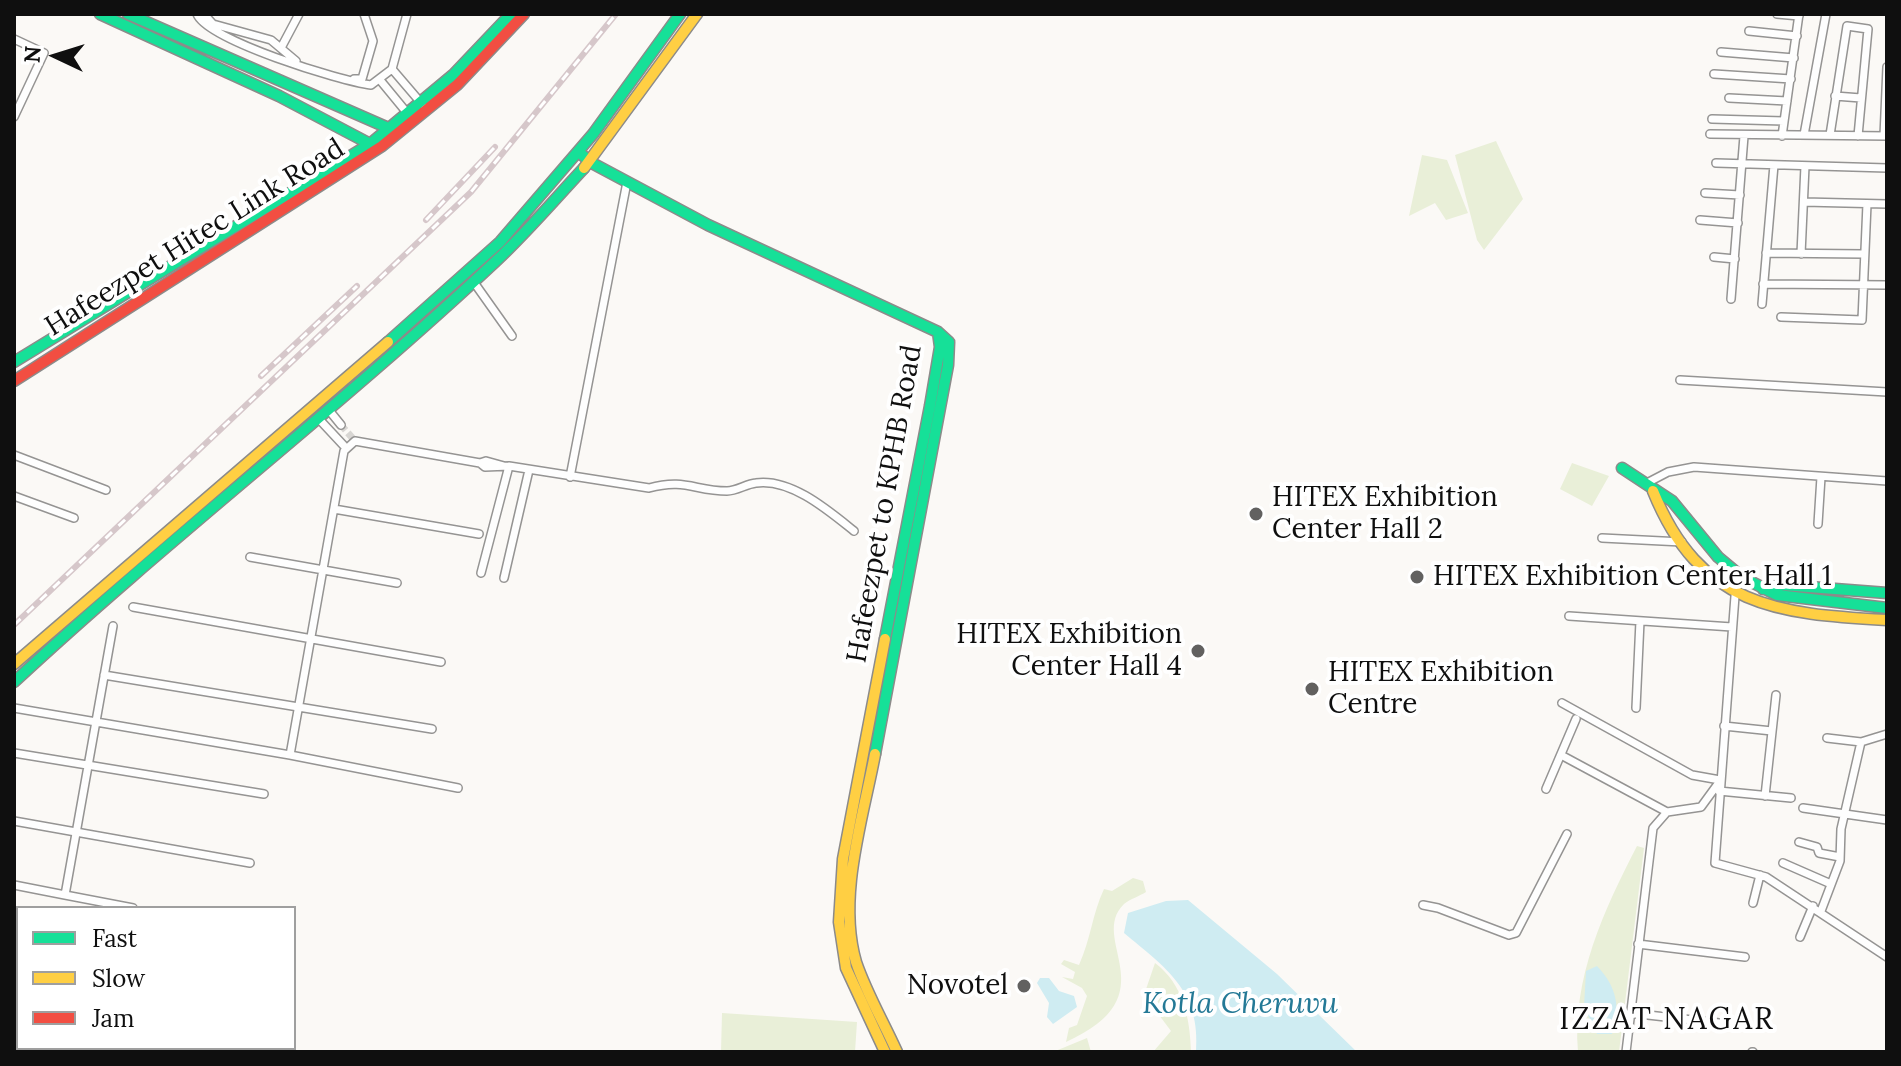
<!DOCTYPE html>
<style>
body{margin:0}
#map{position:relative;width:1901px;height:1066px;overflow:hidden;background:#fbf9f6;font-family:Lora,serif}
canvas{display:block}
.frame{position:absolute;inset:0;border:16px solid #0f0f0f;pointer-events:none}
.legend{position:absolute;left:16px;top:906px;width:280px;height:144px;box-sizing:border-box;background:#fff;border:2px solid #9f9f9f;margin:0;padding:10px 14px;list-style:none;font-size:24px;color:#0f0f0f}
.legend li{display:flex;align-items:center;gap:16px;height:40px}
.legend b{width:40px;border:2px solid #9f9f9f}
.north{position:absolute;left:16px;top:16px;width:80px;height:80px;-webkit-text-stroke:6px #fff;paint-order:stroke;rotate:274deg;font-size:22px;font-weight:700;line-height:32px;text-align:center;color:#0f0f0f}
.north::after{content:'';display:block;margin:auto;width:28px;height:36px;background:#0f0f0f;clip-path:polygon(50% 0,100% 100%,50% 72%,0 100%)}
</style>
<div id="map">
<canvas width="1901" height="1066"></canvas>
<div class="frame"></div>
<ul class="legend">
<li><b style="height:10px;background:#16e098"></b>Fast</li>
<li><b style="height:10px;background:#ffcf43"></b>Slow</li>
<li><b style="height:10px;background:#f24e42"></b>Jam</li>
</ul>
<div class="north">N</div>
</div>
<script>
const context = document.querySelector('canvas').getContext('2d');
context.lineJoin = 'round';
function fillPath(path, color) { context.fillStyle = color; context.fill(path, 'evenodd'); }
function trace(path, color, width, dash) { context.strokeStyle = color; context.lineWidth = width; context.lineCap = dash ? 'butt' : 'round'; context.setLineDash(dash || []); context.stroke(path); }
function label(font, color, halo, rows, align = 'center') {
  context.font = font + ' Lora,serif'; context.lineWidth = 8; context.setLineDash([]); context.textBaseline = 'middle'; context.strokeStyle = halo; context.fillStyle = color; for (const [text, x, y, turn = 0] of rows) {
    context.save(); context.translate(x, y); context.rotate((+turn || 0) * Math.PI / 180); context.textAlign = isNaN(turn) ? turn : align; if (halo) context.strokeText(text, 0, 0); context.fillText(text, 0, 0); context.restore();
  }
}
const green = new Path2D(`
 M 1496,141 L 1523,199 L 1484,250 L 1477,240 L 1455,155 Z
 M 1422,155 L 1447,160 L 1468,213 L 1446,220 L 1435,203 L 1409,216 Z
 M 1572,463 L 1609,476 L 1592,506 L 1560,489 Z
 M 1637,846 L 1644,848 L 1619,1052 L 1578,1052 C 1572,978 1604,910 1637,846 Z
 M 1133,878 L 1143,881 L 1146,892 C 1140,896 1130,899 1124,904 C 1087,940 1171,995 1066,1042 L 1069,1028 L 1077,1025 L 1087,996 L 1082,988 L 1062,977 L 1073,979 L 1075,972 L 1061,964 L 1064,960 L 1079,965 C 1091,938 1092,915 1104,889 L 1112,891 Z
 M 1155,963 C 1183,984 1190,1017 1191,1052 L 1153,1052 L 1171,1031 L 1144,995 Z
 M 722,1013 L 857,1022 L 855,1052 L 721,1052 Z
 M 1087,1038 L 1091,1052 L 1053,1052 Z`);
const water = new Path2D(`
 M 1188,900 L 1277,974 L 1357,1052 L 1196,1052 C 1201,991 1166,968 1124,933 L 1128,913 L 1166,901 Z
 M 1597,966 C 1617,987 1621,1008 1612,1034 L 1597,1034 L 1584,1007 L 1586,971 Z
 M 1040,978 L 1049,978 L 1059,991 L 1074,996 L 1077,1007 L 1053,1024 L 1047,1017 L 1049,1003 L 1037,983 Z`);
const streetTunnel = new Path2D(`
 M 341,425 L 355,441`);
const street = new Path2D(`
 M 197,14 C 207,40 340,81 371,85 L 392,69 L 407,14
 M 204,14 L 213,24 L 271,40 L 296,61
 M 1777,14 L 1799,16
 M 1749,31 L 1797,36
 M 14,39 L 44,53 L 14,117
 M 282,46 L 299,14
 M 1721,52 L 1794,58
 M 392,69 L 422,104
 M 1714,74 L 1791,79
 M 354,79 L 362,79 L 373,41 L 364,14
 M 380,80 L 408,114
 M 1835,96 L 1861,98
 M 1729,98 L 1787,101
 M 1712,119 L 1784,121
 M 1710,134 L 1887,136
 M 1804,135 L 1826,14
 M 1830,135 L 1847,26 L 1868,29 L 1858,136
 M 1782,136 L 1799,14
 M 1884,136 L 1887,67
 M 1716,163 L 1887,168
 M 1705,193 L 1740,195
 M 1804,202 L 1887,204
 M 1700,220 L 1738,223
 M 1766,253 L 1864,254
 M 1801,254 L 1805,166
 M 1714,257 L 1735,259
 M 473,281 L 512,336
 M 1763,284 L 1887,285
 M 1731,299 L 1744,136
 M 1762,304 L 1774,165
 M 1781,317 L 1862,320 L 1867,204
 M 1680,380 L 1887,392
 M 328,409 L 341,425
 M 318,418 L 346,448
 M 14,455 L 106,490
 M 480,463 L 486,461 L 504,466
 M 570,477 L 627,182
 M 1645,484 L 1668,472 L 1694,467 L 1887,481
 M 14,496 L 74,518
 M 334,509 L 479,534
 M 1818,524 L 1821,477
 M 1602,538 L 1682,542
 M 250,557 L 397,583
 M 481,573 L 509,466
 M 504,578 L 529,470
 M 1735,596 L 1715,863 L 1766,877 L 1887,957
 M 133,607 L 441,662
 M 1569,616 L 1732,627
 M 104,675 L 432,729
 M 1562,703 L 1692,775 L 1720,780
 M 14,708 L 290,755 L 344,451 L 355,441 L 480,463 L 485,467 L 509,466 L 649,488 C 685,478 695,491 727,491 C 737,491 746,484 756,483 C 791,478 829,511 854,531
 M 1636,708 L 1640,621
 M 1724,726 L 1772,731
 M 1827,738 L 1861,742 L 1887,734
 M 14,753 L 264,794
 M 290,755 L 458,788
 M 1561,755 L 1667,812
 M 1546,789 L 1576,719
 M 1719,791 L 1791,798
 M 1765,796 L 1776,695
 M 1803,808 L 1887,820
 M 14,821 L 250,863
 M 1799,842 L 1817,847 L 1819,853 L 1840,857
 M 1783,863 L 1831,884
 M 14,885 L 65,895 L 113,626
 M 65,895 L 133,908
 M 1753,903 L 1760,875
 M 1423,905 L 1438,908 L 1509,935 L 1516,933 L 1567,834
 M 1821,911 L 1840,861 L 1841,829 L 1861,742
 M 1800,937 L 1813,906
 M 1638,944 L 1745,957
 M 1630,1013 L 1737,1025
 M 1626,1052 L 1653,828 L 1667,812 L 1701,807 L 1720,781
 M 1752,1052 L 1753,1052`);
const fast = new Path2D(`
 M 100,14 L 279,96 L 372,145
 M 128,14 L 393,130
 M 579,152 L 590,162 L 708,225 L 938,332 L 949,342 L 948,365 L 875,754
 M 388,342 L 500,242 L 593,134 L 680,14
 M 14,362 L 370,144 L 454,74 L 511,14
 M 1622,468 L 1672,501 L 1718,557 L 1742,577 L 1777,595 L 1887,608
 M 1763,589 L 1783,585 L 1887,593
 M 885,639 L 930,406 L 940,347 L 938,332
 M 14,682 C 170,537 340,407 496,261 C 527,232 555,199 584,168`);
const slow = new Path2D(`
 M 584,168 L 697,14
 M 1653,491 C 1700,607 1777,614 1887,620
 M 14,664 L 388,342
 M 875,754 C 863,818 837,897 856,962 C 866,992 884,1023 897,1052
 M 885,1052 L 846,968 L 839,922 L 843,859 L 885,639`);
const jam = new Path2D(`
 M 14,381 L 382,146 L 457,85 L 524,14`);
const rail = new Path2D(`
 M 426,220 L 495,147
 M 261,376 L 357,286
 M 14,625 L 471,192 L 616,14`);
const markers = [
 [1256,514,8,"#626160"],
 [1417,577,8,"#626160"],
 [1198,651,8,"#626160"],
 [1312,689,8,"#626160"],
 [1024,986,8,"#626160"]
];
const streetNames = [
 ["Hafeezpet Hitec Link Road",195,238,-32],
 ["Hafeezpet to KPHB Road",885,504,-80]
];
const poiNames = [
 ["HITEX Exhibition",1272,498],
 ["Center Hall 2",1272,530],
 ["HITEX Exhibition Center Hall 1",1433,577],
 ["HITEX Exhibition",1182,635,"right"],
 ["Center Hall 4",1182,667,"right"],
 ["HITEX Exhibition",1328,673],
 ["Centre",1328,705],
 ["Novotel",1008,986,"right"]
];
const waterNames = [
 ["Kotla Cheruvu",1240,1004]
];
const neighbourhoodNames = [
 ["IZZAT NAGAR",1667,1020]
];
fillPath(green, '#e9efd8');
fillPath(water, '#cfecf2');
trace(streetTunnel, '#d8d6d3', 7, [7, 3.5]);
trace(street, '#959493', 10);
trace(fast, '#8c8b8a', 13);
trace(slow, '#8c8b8a', 13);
trace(jam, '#8c8b8a', 13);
trace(street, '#fefefe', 7);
trace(fast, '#16e098', 10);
trace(slow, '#ffcf43', 10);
trace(jam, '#f24e42', 10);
trace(rail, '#d6c7ca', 6);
trace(rail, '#fff', 3, [9]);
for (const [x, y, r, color] of markers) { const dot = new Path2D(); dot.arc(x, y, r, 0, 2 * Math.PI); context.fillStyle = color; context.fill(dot); trace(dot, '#fff', 3); }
label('28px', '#0f0f0f', '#fff', streetNames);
label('28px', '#0f0f0f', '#fff', poiNames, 'left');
label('italic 30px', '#247996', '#fff', waterNames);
context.letterSpacing = '2px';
label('30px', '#0f0f0f', '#fff', neighbourhoodNames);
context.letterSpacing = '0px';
</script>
